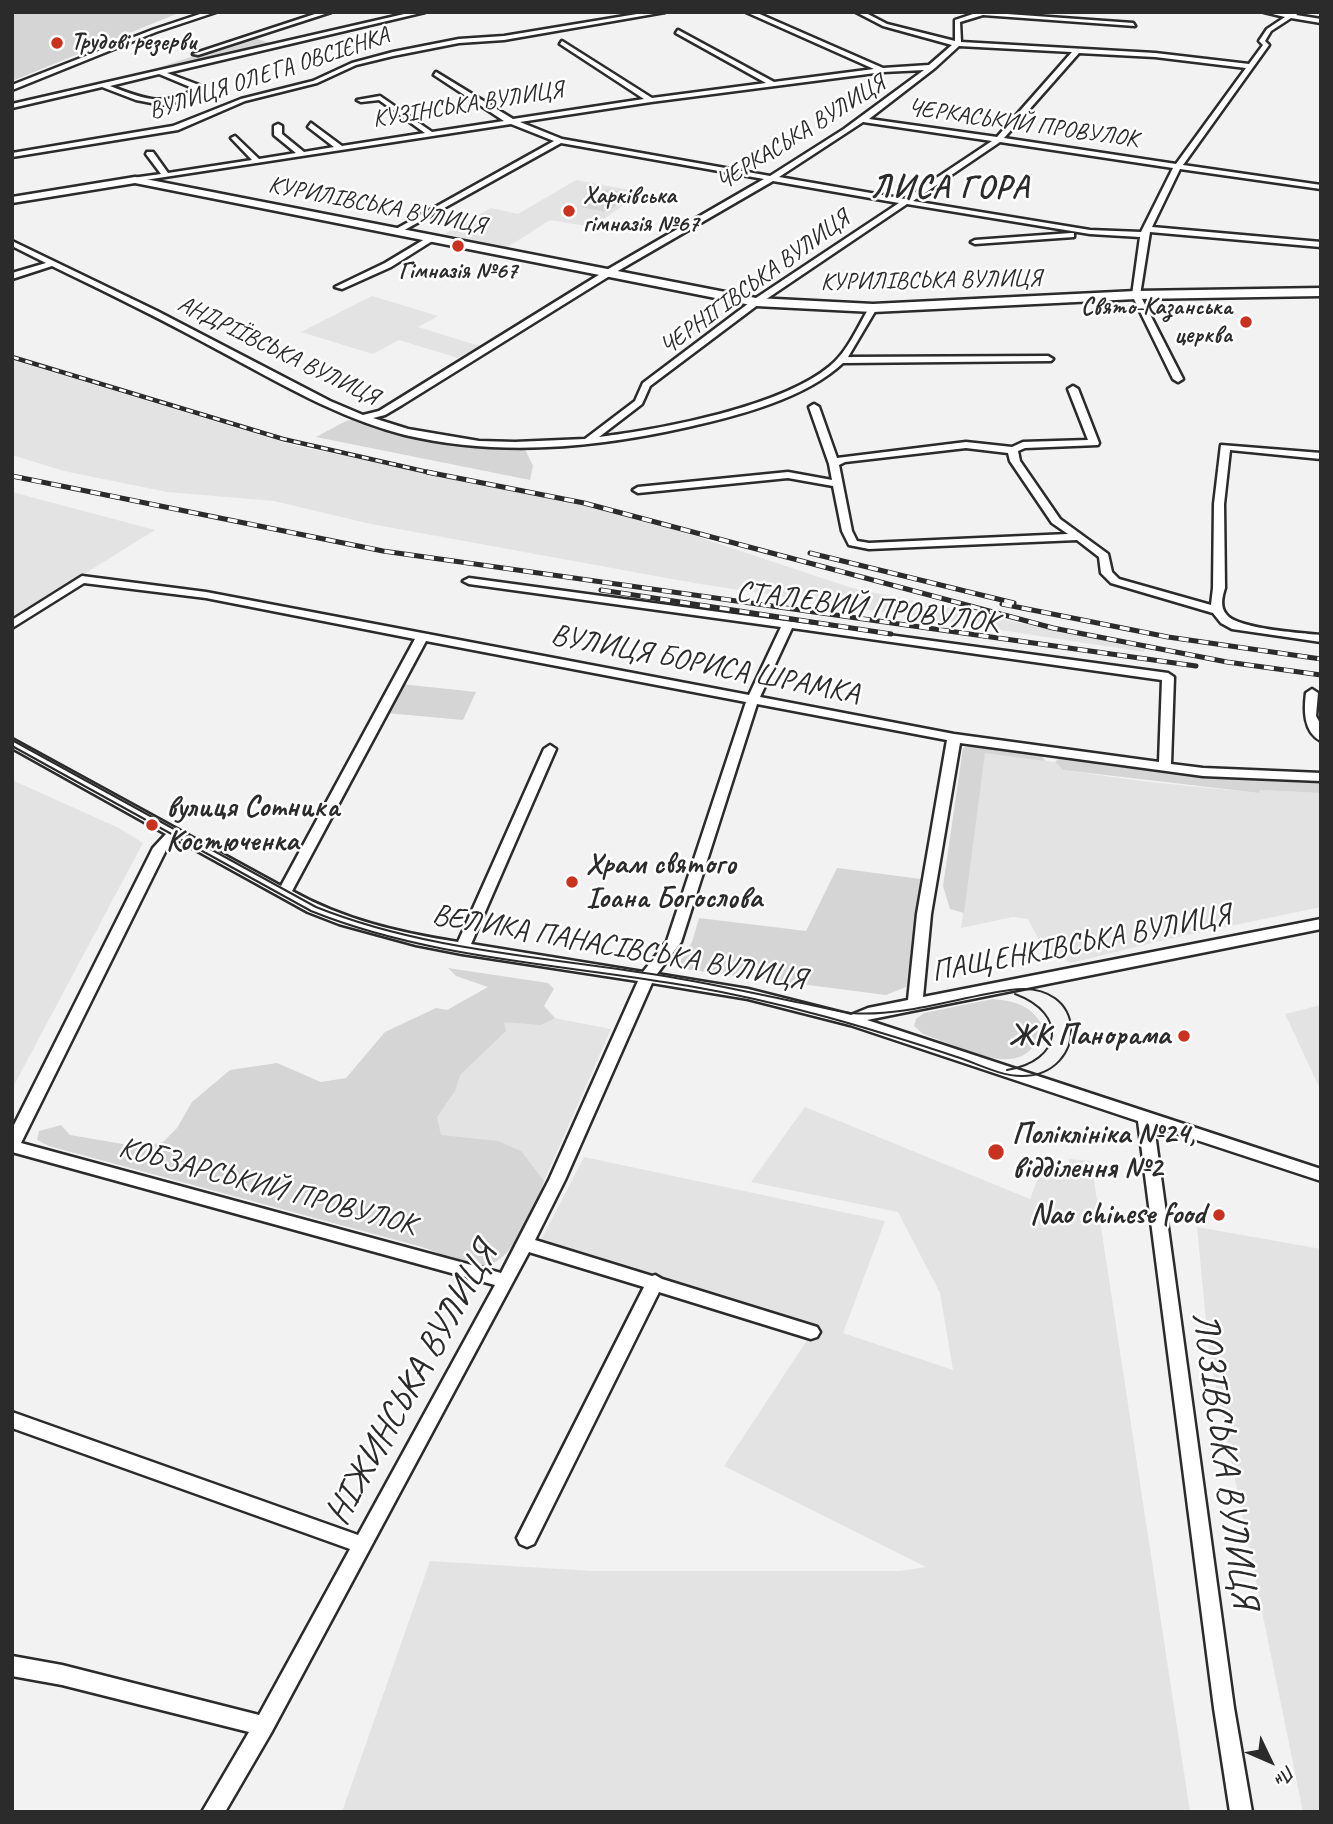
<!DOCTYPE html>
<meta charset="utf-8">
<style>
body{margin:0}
#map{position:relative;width:1333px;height:1824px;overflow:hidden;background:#f2f2f2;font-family:Caveat,sans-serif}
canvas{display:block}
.frame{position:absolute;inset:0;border:14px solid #2b2b2b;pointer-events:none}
.north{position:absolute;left:1235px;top:1726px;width:70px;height:70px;-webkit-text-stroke:5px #fff;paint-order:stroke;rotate:134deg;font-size:19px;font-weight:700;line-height:28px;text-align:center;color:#2b2b2b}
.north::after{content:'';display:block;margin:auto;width:24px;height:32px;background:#2b2b2b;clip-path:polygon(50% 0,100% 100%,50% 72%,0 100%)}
</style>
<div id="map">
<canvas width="1333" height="1824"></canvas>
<div class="frame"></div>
<div class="north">Пн</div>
</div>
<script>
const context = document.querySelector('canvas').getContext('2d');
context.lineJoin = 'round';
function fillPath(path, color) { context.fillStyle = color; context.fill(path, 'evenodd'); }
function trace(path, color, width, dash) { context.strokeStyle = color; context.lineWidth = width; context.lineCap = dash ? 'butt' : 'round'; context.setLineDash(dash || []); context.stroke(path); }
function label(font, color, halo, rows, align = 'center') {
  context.font = font + ' Caveat,sans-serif'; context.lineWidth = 5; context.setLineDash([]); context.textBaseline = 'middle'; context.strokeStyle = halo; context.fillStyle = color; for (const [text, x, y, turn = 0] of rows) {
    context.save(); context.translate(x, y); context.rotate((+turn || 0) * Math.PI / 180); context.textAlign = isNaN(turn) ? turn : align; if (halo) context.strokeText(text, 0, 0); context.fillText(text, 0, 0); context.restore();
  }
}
const built = new Path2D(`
 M 576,180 L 641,192 L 593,227 L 550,220 L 506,248 L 445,234 L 491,208 L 518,214 Z
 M 372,296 L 438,316 L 418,327 L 480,346 L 458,358 L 399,340 L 373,354 L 301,332 Z
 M 12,360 L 296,446 L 555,498 L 665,526 L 852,588 L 1145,649 L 1144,652 L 694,583 L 371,524 L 274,501 L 167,492 L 64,471 L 12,455 Z
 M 12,492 L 155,530 L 12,619 Z
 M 985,752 L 1055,762 L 1063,770 L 1141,781 L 1259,793 L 1260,790 L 1321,793 L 1321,907 L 1168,939 L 1071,963 L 1043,948 L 1028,919 L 1013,917 L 961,928 Z
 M 12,780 L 119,828 L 143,843 L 12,1089 Z
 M 466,1001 L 611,1029 L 544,1181 L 387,1148 Z
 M 1321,1005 L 1321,1091 L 1285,1014 Z
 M 805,1107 L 1030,1199 L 1038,1178 L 1069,1174 L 1069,1159 L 1091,1161 L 1190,1812 L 342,1812 L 430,1561 L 593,1571 L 900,1571 L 926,1567 L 724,1466 L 817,1325 L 540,1242 L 584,1157 L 885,1221 L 843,1333 L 953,1370 L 940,1293 L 898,1212 L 751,1182 Z
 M 1197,1227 L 1321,1249 L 1321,1812 L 1303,1812 L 1209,1352 Z`);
const green = new Path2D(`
 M 12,12 L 181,12 L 12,81 Z
 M 252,37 L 272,44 L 148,71 Z
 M 607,189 L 632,194 L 607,212 L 581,207 Z
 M 360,418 C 414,434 468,443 523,445 L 533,466 L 530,480 L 316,437 L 346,421 Z
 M 401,684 L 476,692 L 463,720 L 386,713 Z
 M 974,744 L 1041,753 L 1045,761 L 985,753 L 964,913 L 950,909 L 943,886 L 963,748 Z
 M 1060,757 L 1164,773 L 1321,779 L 1321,793 L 1260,790 L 1259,793 L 1063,770 L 1055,762 Z
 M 837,868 L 921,879 L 906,987 L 886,995 L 676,968 L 692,942 L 699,918 L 806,931 Z
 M 448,968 L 548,983 L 554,989 L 544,1006 L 555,1018 L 541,1025 L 504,1022 L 506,1031 L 460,1075 L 455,1091 L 437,1117 L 441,1135 L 498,1141 L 521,1151 L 544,1181 C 537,1206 510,1270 479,1266 C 460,1264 440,1253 422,1247 L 49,1146 L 37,1140 L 39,1131 L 61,1125 L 70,1135 L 140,1147 L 163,1142 L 177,1128 L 192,1102 L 230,1070 L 277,1063 L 321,1082 L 346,1078 L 385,1032 L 436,1008 L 447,1010 L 488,987 L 456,976 Z
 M 993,999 C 1014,1001 1031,1005 1042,1025 C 1030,1088 963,1047 923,1034 L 914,1026 L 916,1019 L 924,1013 Z`);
const minor = new Path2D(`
 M 206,12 L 216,12 L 156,32 L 12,90 L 12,85 L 152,30 Z
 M 321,12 L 331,12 L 198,55 L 193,54 Z
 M 413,12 L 425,12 L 167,73 L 199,85 L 202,90 L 189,99 L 162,105 L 136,100 L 102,87 L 12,108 L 12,104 ZM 159,74 L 195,89 C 163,108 142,98 110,86 Z
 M 649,12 L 665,12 L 504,40 L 459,43 L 393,56 L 356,65 L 317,83 L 245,101 L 178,130 L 12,157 L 12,153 L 173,126 L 241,99 L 313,81 L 352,63 L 393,52 L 459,39 L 504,36 Z
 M 746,12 L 755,12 L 883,68 L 929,65 L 952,45 L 883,26 L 856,12 L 864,12 L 887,24 L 955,41 L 955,20 L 979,12 L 1133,23 L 1135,26 L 983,15 L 960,22 L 961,42 L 1155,53 L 1249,64 L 1263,45 L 1259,41 L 1267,29 L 1285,17 L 1264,12 L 1300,12 L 1296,15 L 1321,19 L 1321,23 L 1291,18 L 1271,31 L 1265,41 L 1269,45 L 1183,165 L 1321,185 L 1321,189 L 1180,169 L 1152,227 L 1321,242 L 1321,247 L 1150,232 L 1140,295 L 1183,379 L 1178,382 L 1173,379 L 1132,295 L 1140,237 L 1090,234 L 907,204 L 759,304 L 650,386 L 642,404 L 599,437 C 662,429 781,407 830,366 C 848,351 857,328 869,308 L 873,305 L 877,308 L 848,357 L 1048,356 L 1053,359 L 1051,361 L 843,363 C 806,398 738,416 688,427 C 595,448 499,457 405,435 C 338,418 278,382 218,350 C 163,320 108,293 52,266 L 12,279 L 12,273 L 46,263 L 12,246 L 12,241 L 157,311 L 330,401 L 363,415 L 379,411 L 610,268 L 764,179 L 561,143 L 399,233 L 396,233 L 396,229 L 554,141 L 511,124 L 132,182 L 132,178 L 161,174 L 146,154 L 147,152 L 153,152 L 168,173 L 252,160 L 231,138 L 235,136 L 259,159 L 296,153 L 274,135 L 274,126 L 278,124 L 282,126 L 282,134 L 304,152 L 334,147 L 308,127 L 311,123 L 342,146 L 425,133 L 379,100 L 361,102 L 357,100 L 380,96 L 432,132 L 504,121 L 434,75 L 436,72 L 513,119 L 644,99 L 560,44 L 562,41 L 652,98 L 766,83 L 676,33 L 678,30 L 774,82 L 874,69 ZM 959,46 L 1072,52 L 997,137 L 869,119 L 935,68 ZM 1079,53 L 1155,57 L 1246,68 L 1176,164 L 1004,138 ZM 924,70 L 844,129 L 770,176 L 562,139 L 520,122 L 651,102 L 883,72 ZM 863,122 L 992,141 L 905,199 L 779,177 ZM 1000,142 L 1173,168 L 1141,232 L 1090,230 L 913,201 ZM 773,181 L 899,203 L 753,300 L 643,383 L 635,401 L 585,439 L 515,442 L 479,441 L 408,429 L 373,418 L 385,415 L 402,405 L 616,272 Z
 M 1071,233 L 1074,233 L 1074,237 L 975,244 L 971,242 L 975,240 Z
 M 430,236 L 437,238 L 391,267 L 342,289 L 335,287 L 385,263 Z
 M 1073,386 L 1078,389 L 1099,443 L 1098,445 L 1025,448 L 1018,451 L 1020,461 L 1060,519 L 1108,554 L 1112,572 L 1119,579 L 1211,605 L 1213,588 L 1214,504 L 1221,445 L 1321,453 L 1321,459 L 1230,450 L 1224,504 L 1225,588 C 1222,597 1220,607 1226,614 C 1236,629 1301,633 1321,635 L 1321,642 L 1232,629 L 1221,623 L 1213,613 L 1111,583 L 1101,573 L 1099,557 L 1077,540 L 869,549 L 849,545 L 842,531 L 833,486 L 788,478 L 638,493 L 633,490 L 638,487 L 788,472 L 832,480 L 829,464 L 809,407 L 814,404 L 819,407 L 837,458 L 966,442 L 1012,447 L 1023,442 L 1088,440 L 1068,389 ZM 966,448 L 1008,453 L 1010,461 L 1052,523 L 1068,534 L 869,543 L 857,541 L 852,531 L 839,465 L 845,462 Z
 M 82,576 L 206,592 L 749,695 L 781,627 L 469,584 L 463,581 L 469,578 L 1168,673 L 1174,677 L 1171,764 L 1203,768 L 1321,773 L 1321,781 L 1203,776 L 960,743 L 931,914 L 923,997 L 1321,919 L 1321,929 L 867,1020 L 1321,1169 L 1321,1181 L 1154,1126 L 1234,1708 L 1252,1812 L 1230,1812 L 1214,1708 L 1138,1121 L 850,1025 L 748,999 L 652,983 L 565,1180 L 535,1240 L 652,1276 L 655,1275 L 662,1279 L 817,1327 L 820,1332 L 817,1337 L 811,1339 L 659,1292 L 534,1544 L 527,1547 L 520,1544 L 517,1538 L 644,1287 L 529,1252 L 271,1733 L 225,1812 L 202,1812 L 249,1732 L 62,1685 L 12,1676 L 12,1656 L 62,1665 L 259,1715 L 350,1549 L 12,1428 L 12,1412 L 358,1535 L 495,1285 L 12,1152 L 12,1129 L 153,848 L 166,834 L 12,748 L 12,739 L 281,886 L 415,639 L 206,598 L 84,583 L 12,628 L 12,620 ZM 792,628 L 1162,680 L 1159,762 L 954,734 L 760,697 ZM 426,641 L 746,702 L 667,941 L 643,972 L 471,944 L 556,749 L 550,745 L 544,749 L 458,942 C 400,933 344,920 292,891 ZM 757,704 L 947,740 L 917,914 L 908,1000 L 868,1008 L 851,1015 L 748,989 L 657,974 L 681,942 ZM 176,839 L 308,912 L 339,924 L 416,945 L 462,954 L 638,981 L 549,1180 L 501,1273 L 21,1143 L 166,850 Z
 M 1312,689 L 1318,693 L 1316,716 L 1321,725 L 1321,741 C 1303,732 1304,709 1306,693 Z`);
const major = new Path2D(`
 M 135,177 L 756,298 L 873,304 L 1136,291 L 1321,288 L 1321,296 L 1136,299 L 873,312 L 756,306 L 135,183 L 12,203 L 12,197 Z`);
const tram = new Path2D(`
 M 12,740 L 316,907 C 428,952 552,957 670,977 C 712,984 754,993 796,1002 C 814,1005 833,1011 851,1013 C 904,1017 959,997 1010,990 C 1091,978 1088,1076 1022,1076 C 1001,1076 980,1065 960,1058 C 870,1028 782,1002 689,986 C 563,964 430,959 311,911 L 12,746
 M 1007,1070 C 1062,1061 1069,1014 1015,994`);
const railFar1 = new Path2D(`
 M 12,357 L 283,439 L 436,474`);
const rail = new Path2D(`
 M 427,472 L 584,503 L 1053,628 L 1227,662 L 1321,675
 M 12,476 L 383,551 L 1196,666
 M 810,553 L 1014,603
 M 601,590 L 891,634
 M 1002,604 L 1168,637 L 1321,659`);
const markers = [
 [57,43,7,"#c8321e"],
 [569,211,7,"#c8321e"],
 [458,246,7,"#c8321e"],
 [1246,322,7,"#c8321e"],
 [152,825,7,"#c8321e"],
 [572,882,7,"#c8321e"],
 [1184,1036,7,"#c8321e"],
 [996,1152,9,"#c8321e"],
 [1219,1215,7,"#c8321e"]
];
const farPoinames = [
 ["Трудові резерви",71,43],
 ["Харківська",583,197],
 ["гімназія №67",583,225],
 ["Гімназія №67",458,272,"center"],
 ["Свято-Казанська",1232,308,"right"],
 ["церква",1232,336,"right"]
];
const farStreetnames = [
 ["ВУЛИЦЯ ОЛЕГА ОВСІЄНКА",269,74,-18],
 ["КУЗІНСЬКА ВУЛИЦЯ",468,105,-9],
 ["ЧЕРКАСЬКИЙ ПРОВУЛОК",1023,124,8],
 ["ЧЕРКАСЬКА ВУЛИЦЯ",801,133,-32],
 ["КУРИЛІВСЬКА ВУЛИЦЯ",377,206,11],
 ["КУРИЛІВСЬКА ВУЛИЦЯ",931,281,-1],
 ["ЧЕРНІГІВСЬКА ВУЛИЦЯ",755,283,-36],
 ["АНДРІЇВСЬКА ВУЛИЦЯ",278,351,26]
];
const streetNames = [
 ["СТАЛЕВИЙ ПРОВУЛОК",867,608,7],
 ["ВУЛИЦЯ БОРИСА ШРАМКА",705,665,11],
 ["ПАЩЕНКІВСЬКА ВУЛИЦЯ",1081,944,-11],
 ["ВЕЛИКА ПАНАСІВСЬКА ВУЛИЦЯ",619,948,10],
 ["КОБЗАРСЬКИЙ ПРОВУЛОК",267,1187,15]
];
const poiNames = [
 ["вулиця Сотника",166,808],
 ["Костюченка",166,842],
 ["Храм святого",586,865],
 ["Іоана Богослова",586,899],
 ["ЖК Панорама",1170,1036,"right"],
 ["Поліклініка №24,",1012,1135],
 ["відділення №2",1012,1169],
 ["Nao chinese food",1205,1215,"right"]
];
const farDistrictnames = [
 ["ЛИСА ГОРА",950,189]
];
const nearStreetnames = [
 ["НІЖИНСЬКА ВУЛИЦЯ",412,1384,-61],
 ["ЛОЗІВСЬКА ВУЛИЦЯ",1224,1460,82]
];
fillPath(built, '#e3e3e3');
fillPath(green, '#d5d5d5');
trace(minor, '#2b2b2b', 5);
trace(major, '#2b2b2b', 5);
fillPath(minor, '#fff');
fillPath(major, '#fff');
trace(tram, '#2b2b2b', 2);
trace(railFar1, '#2b2b2b', 4.5);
trace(rail, '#2b2b2b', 5);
trace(railFar1, '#fff', 2.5, [7]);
trace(rail, '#fff', 3.5, [10]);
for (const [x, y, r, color] of markers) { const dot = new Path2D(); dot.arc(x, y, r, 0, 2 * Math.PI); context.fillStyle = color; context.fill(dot); trace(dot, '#fff', 2.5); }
label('bold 24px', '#2b2b2b', '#fff', farPoinames, 'left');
label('24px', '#2b2b2b', '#fff', farStreetnames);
label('30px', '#2b2b2b', '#fff', streetNames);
label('bold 30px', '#2b2b2b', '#fff', poiNames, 'left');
context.letterSpacing = '2px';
label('bold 32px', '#2b2b2b', '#fff', farDistrictnames);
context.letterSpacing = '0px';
label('37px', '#2b2b2b', '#fff', nearStreetnames);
</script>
